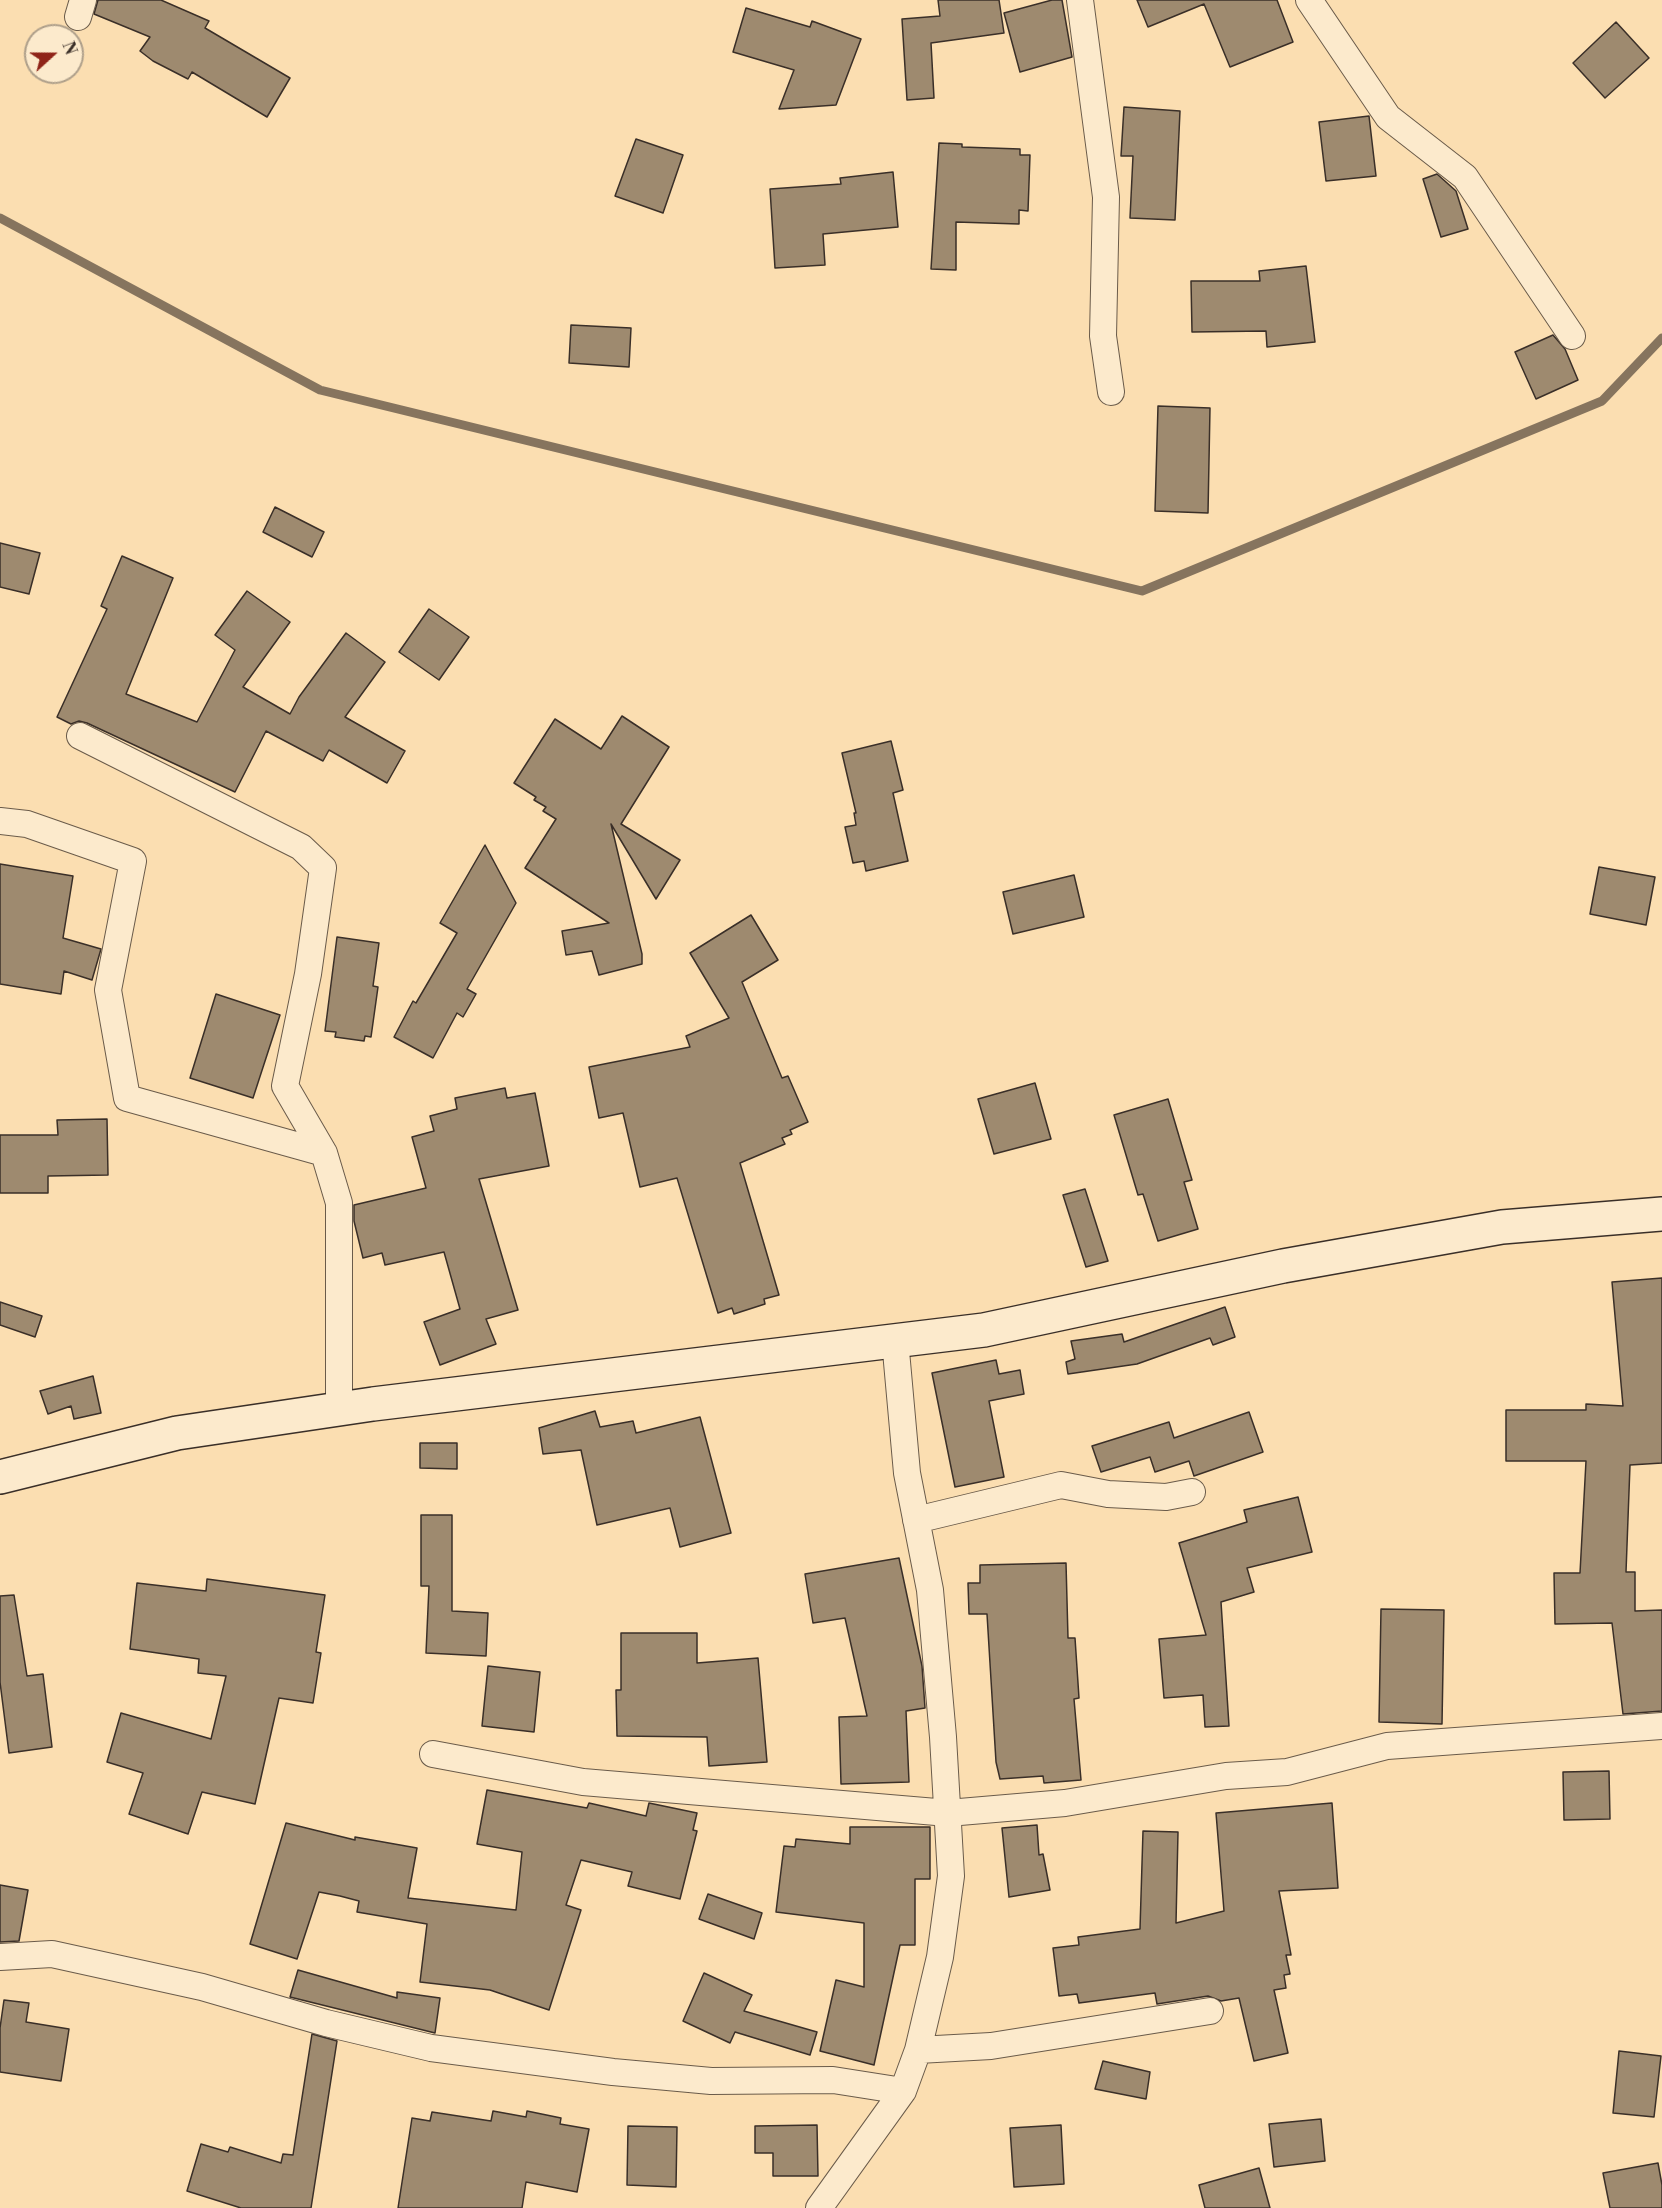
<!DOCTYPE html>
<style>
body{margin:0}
#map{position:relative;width:1662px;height:2208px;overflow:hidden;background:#fbdeb1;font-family:"Libre Bodoni",serif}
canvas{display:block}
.north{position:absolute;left:24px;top:24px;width:60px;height:60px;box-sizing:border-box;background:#fceacc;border:2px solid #ae9f8a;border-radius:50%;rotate:69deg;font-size:16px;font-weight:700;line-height:24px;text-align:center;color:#3a2f28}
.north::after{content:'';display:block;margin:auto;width:21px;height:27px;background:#8f2418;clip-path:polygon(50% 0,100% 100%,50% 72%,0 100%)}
</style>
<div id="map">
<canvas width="1662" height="2208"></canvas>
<div class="north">N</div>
</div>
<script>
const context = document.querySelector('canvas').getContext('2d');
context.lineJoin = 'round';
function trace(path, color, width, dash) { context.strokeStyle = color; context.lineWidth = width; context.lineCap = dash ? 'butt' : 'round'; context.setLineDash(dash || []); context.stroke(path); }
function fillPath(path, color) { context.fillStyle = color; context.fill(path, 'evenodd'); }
const stream = new Path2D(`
 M 0,218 L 320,390 L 1142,591 L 1602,401 L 1662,338`);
const building = new Path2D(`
 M 98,0 L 161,0 L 209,21 L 205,28 L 290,78 L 267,117 L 192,72 L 188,79 L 153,61 L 140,51 L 150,37 L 94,14 Z
 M 938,0 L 999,0 L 1004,33 L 931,43 L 934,98 L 907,100 L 902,19 L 940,16 Z
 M 1052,0 L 1062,0 L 1072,57 L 1020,72 L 1004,13 Z
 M 1137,0 L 1277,0 L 1293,42 L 1230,67 L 1204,4 L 1148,27 Z
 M 746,8 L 810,27 L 812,21 L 861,39 L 836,105 L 779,109 L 794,70 L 733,52 Z
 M 1616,22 L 1649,58 L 1605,98 L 1573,63 Z
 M 1124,107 L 1180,111 L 1175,220 L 1130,218 L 1133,156 L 1121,156 Z
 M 1369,116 L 1376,176 L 1326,181 L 1319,122 Z
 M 636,139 L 683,155 L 663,213 L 615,196 Z
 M 939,143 L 962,144 L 962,147 L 1020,149 L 1020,155 L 1030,155 L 1028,211 L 1019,210 L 1019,224 L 956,222 L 956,270 L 931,269 Z
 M 893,172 L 898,227 L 823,234 L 825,265 L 775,268 L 770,189 L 841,184 L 840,178 Z
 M 1437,174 L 1456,191 L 1468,229 L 1441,237 L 1423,179 Z
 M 1306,266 L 1315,342 L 1267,347 L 1266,331 L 1192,332 L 1191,281 L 1260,281 L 1259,271 Z
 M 571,325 L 631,328 L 629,367 L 569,363 Z
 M 1553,335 L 1565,349 L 1578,380 L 1536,399 L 1515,352 Z
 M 1158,406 L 1210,408 L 1208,513 L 1155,511 Z
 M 275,507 L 324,532 L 312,557 L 263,532 Z
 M 0,543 L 40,553 L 29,594 L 0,587 Z
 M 122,556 L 173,578 L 126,694 L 197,722 L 235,650 L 215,635 L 247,591 L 290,622 L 243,687 L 290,714 L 299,697 L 346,633 L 385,662 L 345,717 L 405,751 L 387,783 L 329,750 L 323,761 L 266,731 L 235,792 L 87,723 L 79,721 L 71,724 L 57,717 L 107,609 L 101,606 Z
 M 429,609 L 469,637 L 439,680 L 399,652 Z
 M 622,716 L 669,747 L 621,824 L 680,860 L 656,899 L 611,824 L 642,954 L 642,964 L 599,975 L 592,951 L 566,955 L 562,931 L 609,923 L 525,868 L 556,819 L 543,811 L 546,807 L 534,800 L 536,797 L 514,783 L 555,719 L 601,749 Z
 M 891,741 L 903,790 L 893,793 L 908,861 L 866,871 L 864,861 L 853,863 L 845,827 L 856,825 L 854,813 L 856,813 L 842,753 Z
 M 485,845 L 516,903 L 467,989 L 476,994 L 463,1017 L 457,1013 L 433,1058 L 394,1037 L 413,1001 L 416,1003 L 457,933 L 440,923 Z
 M 0,864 L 73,876 L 63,938 L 101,949 L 92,980 L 64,971 L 61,994 L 0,984 Z
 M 1599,867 L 1655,877 L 1646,925 L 1590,914 Z
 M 1074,875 L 1084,917 L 1013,934 L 1003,892 Z
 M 751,915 L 778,960 L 742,982 L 782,1078 L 788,1076 L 808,1122 L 790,1130 L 792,1134 L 782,1138 L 785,1144 L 740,1163 L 779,1295 L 764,1299 L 765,1304 L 734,1314 L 732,1308 L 718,1313 L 677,1178 L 640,1187 L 623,1113 L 599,1118 L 589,1067 L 690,1047 L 686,1036 L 729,1018 L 690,953 Z
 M 337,937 L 379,943 L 373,986 L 378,987 L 371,1037 L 365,1036 L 364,1041 L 335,1037 L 336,1032 L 325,1031 Z
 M 216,994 L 280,1015 L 253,1098 L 190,1078 Z
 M 1035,1083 L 1051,1139 L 994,1154 L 978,1099 Z
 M 505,1088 L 507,1098 L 535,1093 L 549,1166 L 479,1179 L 518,1310 L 486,1319 L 496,1344 L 440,1365 L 424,1322 L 460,1309 L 444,1252 L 385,1265 L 382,1253 L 363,1258 L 354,1221 L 354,1205 L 426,1188 L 412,1137 L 434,1131 L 430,1116 L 457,1109 L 455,1098 Z
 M 1168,1099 L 1192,1180 L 1184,1182 L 1198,1229 L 1158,1241 L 1143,1194 L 1138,1195 L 1114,1115 Z
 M 107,1119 L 108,1175 L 48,1176 L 48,1193 L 0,1193 L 0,1135 L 58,1135 L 57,1120 Z
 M 1085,1189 L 1108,1261 L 1086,1267 L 1063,1195 Z
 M 1662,1278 L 1662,1463 L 1630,1465 L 1626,1572 L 1635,1572 L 1635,1611 L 1662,1610 L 1662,1711 L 1623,1714 L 1612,1623 L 1555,1624 L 1554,1573 L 1580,1573 L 1586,1461 L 1506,1461 L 1506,1410 L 1586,1410 L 1586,1404 L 1623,1406 L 1612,1282 Z
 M 0,1302 L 42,1316 L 35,1337 L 0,1325 Z
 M 1225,1307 L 1235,1337 L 1213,1345 L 1210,1338 L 1137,1364 L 1068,1374 L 1066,1362 L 1075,1359 L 1071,1341 L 1122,1334 L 1124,1342 Z
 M 996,1360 L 999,1374 L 1020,1370 L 1024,1394 L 989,1401 L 1004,1477 L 955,1487 L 932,1373 Z
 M 93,1376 L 101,1413 L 74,1419 L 71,1406 L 48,1414 L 40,1391 Z
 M 595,1411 L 600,1427 L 633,1421 L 636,1433 L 700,1417 L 731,1533 L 680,1547 L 670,1508 L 597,1525 L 581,1450 L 543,1454 L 539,1428 Z
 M 1249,1412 L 1263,1452 L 1194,1476 L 1189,1461 L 1155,1472 L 1150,1457 L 1101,1472 L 1092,1446 L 1169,1422 L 1174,1438 Z
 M 420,1443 L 457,1443 L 457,1469 L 420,1468 Z
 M 1298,1497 L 1312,1552 L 1247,1568 L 1254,1592 L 1221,1602 L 1229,1726 L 1205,1727 L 1203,1695 L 1164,1698 L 1159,1639 L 1206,1635 L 1179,1543 L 1247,1522 L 1244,1510 Z
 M 421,1515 L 452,1515 L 452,1611 L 488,1613 L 486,1656 L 426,1653 L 429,1586 L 421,1586 Z
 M 899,1558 L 922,1666 L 925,1708 L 906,1711 L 909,1782 L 841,1784 L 839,1717 L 867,1716 L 845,1618 L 813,1623 L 805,1574 Z
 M 1066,1563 L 1068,1638 L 1075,1638 L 1079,1698 L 1074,1699 L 1081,1780 L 1044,1783 L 1043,1776 L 1000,1779 L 996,1762 L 987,1614 L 969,1614 L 968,1583 L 980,1583 L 980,1565 Z
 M 207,1579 L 325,1595 L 316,1652 L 321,1653 L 313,1703 L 279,1698 L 255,1804 L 202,1792 L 188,1834 L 129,1814 L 143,1773 L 107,1762 L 121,1713 L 211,1739 L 226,1676 L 198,1673 L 199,1659 L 130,1649 L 137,1583 L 206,1591 Z
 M 14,1595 L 27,1676 L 43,1674 L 52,1747 L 9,1753 L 0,1682 L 0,1596 Z
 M 1381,1609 L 1444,1610 L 1442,1724 L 1379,1722 Z
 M 621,1633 L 697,1633 L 697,1663 L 758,1658 L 767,1762 L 709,1766 L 707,1737 L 617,1736 L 616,1690 L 621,1690 Z
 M 488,1666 L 540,1672 L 534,1732 L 482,1726 Z
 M 1609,1771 L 1610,1819 L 1564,1820 L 1563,1772 Z
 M 487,1790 L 587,1808 L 589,1803 L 646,1816 L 649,1803 L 697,1813 L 693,1830 L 697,1831 L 680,1899 L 628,1886 L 632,1872 L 581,1860 L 566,1905 L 581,1910 L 549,2010 L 490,1990 L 420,1982 L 427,1924 L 357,1912 L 359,1901 L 340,1896 L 319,1892 L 297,1959 L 250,1944 L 286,1823 L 355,1840 L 355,1837 L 417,1848 L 408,1898 L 516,1910 L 522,1852 L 477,1844 Z
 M 1332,1803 L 1338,1888 L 1279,1891 L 1291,1955 L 1286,1955 L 1290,1974 L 1284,1975 L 1286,1988 L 1274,1990 L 1288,2053 L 1254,2061 L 1239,1998 L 1221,2001 L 1208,1996 L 1157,2004 L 1155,1993 L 1079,2003 L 1077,1994 L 1059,1996 L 1053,1948 L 1079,1945 L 1078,1937 L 1140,1929 L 1143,1831 L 1178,1832 L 1176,1923 L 1224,1911 L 1216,1813 Z
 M 1037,1825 L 1039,1855 L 1043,1854 L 1050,1890 L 1009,1897 L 1002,1828 Z
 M 850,1827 L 930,1827 L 930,1879 L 915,1879 L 915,1945 L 900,1945 L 874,2065 L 820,2051 L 836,1980 L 864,1987 L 864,1923 L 776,1912 L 784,1846 L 795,1847 L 796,1839 L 850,1844 Z
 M 0,1885 L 28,1890 L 19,1941 L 0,1942 Z
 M 708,1894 L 762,1913 L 754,1939 L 699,1919 Z
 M 298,1970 L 397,1998 L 397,1992 L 440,1998 L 435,2033 L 290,1997 Z
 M 704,1973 L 752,1995 L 744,2011 L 817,2032 L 810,2055 L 735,2032 L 730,2043 L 683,2021 Z
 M 4,2000 L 29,2003 L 26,2022 L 69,2029 L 61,2081 L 0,2072 L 0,2028 Z
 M 312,2034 L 337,2041 L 311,2208 L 241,2208 L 187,2191 L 201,2144 L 228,2152 L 230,2147 L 281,2163 L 283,2154 L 293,2155 Z
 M 1619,2051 L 1661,2056 L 1654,2117 L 1613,2113 Z
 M 1103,2061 L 1150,2072 L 1146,2099 L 1095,2089 Z
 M 493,2111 L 526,2117 L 527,2111 L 561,2118 L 560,2124 L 589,2129 L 577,2192 L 526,2182 L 522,2208 L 398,2208 L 412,2118 L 430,2121 L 432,2112 L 491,2121 Z
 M 1321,2119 L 1325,2161 L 1274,2167 L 1269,2124 Z
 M 817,2125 L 818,2176 L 773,2176 L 773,2153 L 755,2153 L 755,2126 Z
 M 1061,2125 L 1064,2184 L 1014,2187 L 1010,2128 Z
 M 628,2126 L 677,2127 L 676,2187 L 627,2185 Z
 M 1658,2163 L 1662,2185 L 1662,2208 L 1610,2208 L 1603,2173 Z
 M 1259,2168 L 1270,2208 L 1205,2208 L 1199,2185 Z`);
const street = new Path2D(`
 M 1080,0 L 1106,197 L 1103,336 L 1111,392
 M 1309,0 L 1388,117 L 1465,177 L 1572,336
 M 78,17 L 83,0
 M 80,736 L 301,847 L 323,868 L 308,974 L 285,1086 L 324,1153 L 339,1203 L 339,1409
 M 0,821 L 27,824 L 133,861 L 108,990 L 127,1098 L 324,1153
 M 916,1520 L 1061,1485 L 1108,1494 L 1166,1497 L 1192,1492
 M 433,1754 L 583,1782 L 948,1813 L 1065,1803 L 1226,1776 L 1287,1772 L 1387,1746 L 1662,1726
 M 0,1957 L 52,1954 L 202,1987 L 326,2023 L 431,2048 L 613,2072 L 711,2081 L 833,2080 L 903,2091
 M 918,2050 L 991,2046 L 1210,2011
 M 819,2208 L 903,2091 L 918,2050 L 940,1957 L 951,1876 L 943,1737 L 930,1590 L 907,1473 L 895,1340`);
const secondary = new Path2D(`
 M 0,1477 L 177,1433 L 373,1404 L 984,1330 L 1283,1266 L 1502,1227 L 1662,1214`);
trace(stream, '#86745e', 9);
fillPath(building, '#9e8a6f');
trace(building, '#3a2f28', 1.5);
trace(street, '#6a5b4a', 28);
trace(secondary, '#3a2f28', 36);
trace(street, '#fceacc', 26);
trace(secondary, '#fceacc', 33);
</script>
